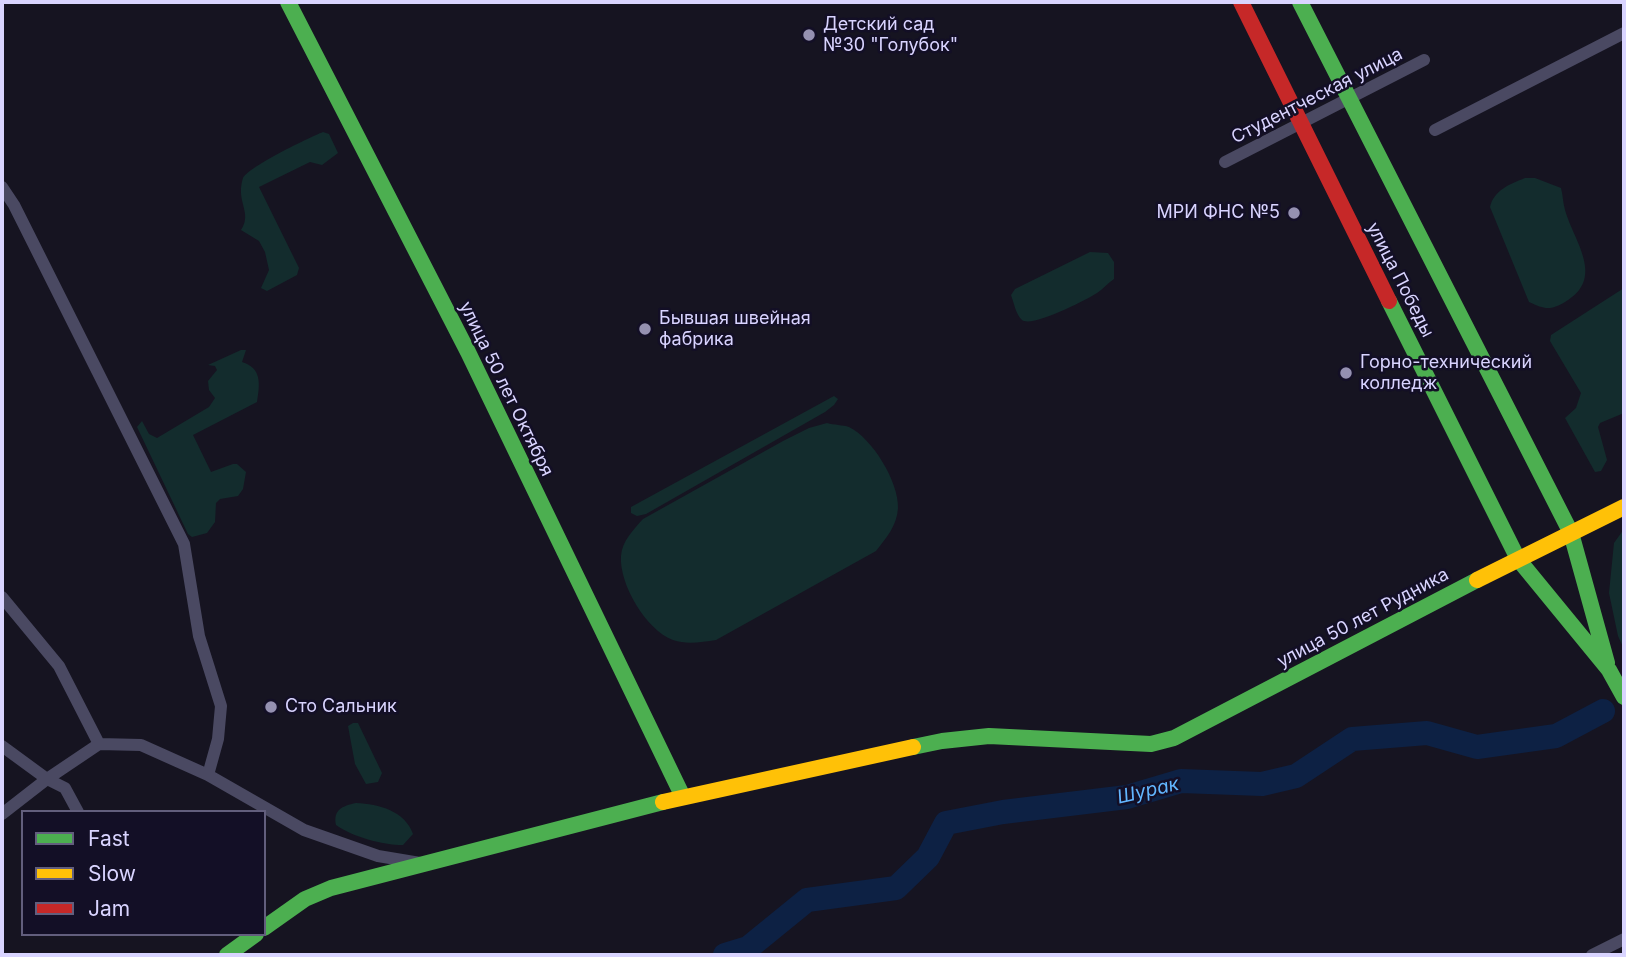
<!DOCTYPE html>
<meta charset="utf-8">
<style>
body{margin:0}
#map{position:relative;width:1626px;height:957px;overflow:hidden;background:#161421;font-family:Inter,sans-serif}
canvas{display:block}
.frame{position:absolute;inset:0;border:4px solid #d9d4ff;pointer-events:none}
.legend{position:absolute;left:21px;top:810px;width:245px;height:126px;box-sizing:border-box;background:#130f26;border:2px solid #625e7d;margin:0;padding:9px 12px;list-style:none;font-size:21px;color:#d9d4ff}
.legend li{display:flex;align-items:center;gap:14px;height:35px}
.legend b{width:35px;border:2px solid #625e7d}
</style>
<div id="map">
<canvas width="1626" height="957"></canvas>
<div class="frame"></div>
<ul class="legend">
<li><b style="height:9px;background:#4caf50"></b>Fast</li>
<li><b style="height:9px;background:#ffc107"></b>Slow</li>
<li><b style="height:9px;background:#c62828"></b>Jam</li>
</ul>
</div>
<script>
const context = document.querySelector('canvas').getContext('2d');
context.lineJoin = 'round';
function fillPath(path, color) { context.fillStyle = color; context.fill(path, 'evenodd'); }
function trace(path, color, width, dash) { context.strokeStyle = color; context.lineWidth = width; context.lineCap = dash ? 'butt' : 'round'; context.setLineDash(dash || []); context.stroke(path); }
function label(font, color, halo, rows, align = 'center') {
  context.font = font + ' Inter,sans-serif'; context.lineWidth = 5; context.setLineDash([]); context.textBaseline = 'middle'; context.strokeStyle = halo; context.fillStyle = color; for (const [text, x, y, turn = 0] of rows) {
    context.save(); context.translate(x, y); context.rotate((+turn || 0) * Math.PI / 180); context.textAlign = isNaN(turn) ? turn : align; if (halo) context.strokeText(text, 0, 0); context.fillText(text, 0, 0); context.restore();
  }
}
const green = new Path2D(`
 M 323,132 L 329,134 L 338,153 L 322,165 L 310,162 L 259,187 L 299,268 L 297,275 L 267,291 L 261,288 L 269,270 L 265,252 L 259,241 L 241,230 C 251,215 240,205 241,189 C 241,186 242,181 243,178 C 250,166 308,138 323,132 Z
 M 1525,178 L 1535,178 L 1561,188 C 1563,196 1563,203 1565,210 C 1574,242 1606,278 1565,302 C 1550,311 1544,309 1529,302 L 1490,207 C 1494,190 1510,184 1525,178 Z
 M 1090,252 L 1108,253 L 1114,262 L 1114,279 C 1108,283 1103,289 1097,293 C 1086,300 1032,328 1022,320 C 1016,315 1014,303 1011,295 L 1015,289 Z
 M 1624,288 L 1624,413 L 1600,423 L 1598,427 L 1607,460 L 1601,471 L 1595,472 L 1565,418 L 1576,408 L 1581,393 L 1550,341 L 1551,335 Z
 M 241,350 L 246,350 L 242,362 C 262,368 260,384 257,402 L 193,435 L 211,472 L 233,464 L 237,464 L 246,472 L 243,489 L 238,496 L 220,499 L 216,503 L 215,522 L 207,533 L 192,537 L 188,534 L 137,427 L 142,421 L 149,434 L 157,438 L 209,407 L 215,398 L 209,390 L 208,381 L 217,370 L 215,366 L 208,365 Z
 M 834,396 L 838,399 L 834,405 L 825,412 L 646,514 L 637,516 L 631,513 L 631,507 Z
 M 827,423 C 834,425 843,425 849,427 C 872,438 899,482 898,508 C 897,526 886,538 876,551 L 716,640 C 702,642 687,645 673,640 C 646,630 619,584 621,556 C 622,541 634,529 643,519 L 783,441 L 809,428 Z
 M 1624,529 L 1624,649 L 1618,636 L 1609,593 L 1614,543 Z
 M 353,723 L 358,723 L 382,773 L 378,782 L 366,784 L 355,764 L 348,726 Z
 M 356,803 C 379,804 405,811 413,834 L 403,845 C 382,845 353,837 336,825 C 333,810 342,806 356,803 Z`);
const river = new Path2D(`
 M 725,955 L 748,948 L 807,900 L 896,888 L 928,857 L 946,823 L 1003,812 L 1127,797 L 1181,781 L 1262,784 L 1296,776 L 1352,739 L 1427,733 L 1477,747 L 1556,736 L 1603,711`);
const street = new Path2D(`
 M 1435,130 L 1624,33
 M 1225,162 L 1424,60
 M 2,187 L 14,205 L 184,544 L 199,636 L 221,706 L 218,739 L 208,775
 M 2,597 L 59,666 L 99,744 L 141,745 L 208,775 L 304,830 L 378,856 L 420,863
 M 2,746 L 47,779 L 65,788 L 78,812
 M 2,814 L 47,779 L 99,744
 M 1592,955 L 1624,939`);
const fast = new Path2D(`
 M 288,2 L 468,352 L 683,797
 M 1300,2 L 1571,533 L 1607,663
 M 1389,301 L 1518,559 L 1609,670 L 1624,697
 M 913,747 L 942,741 L 989,736 L 1151,744 L 1174,738 L 1477,580
 M 264,928 L 305,899 L 331,888 L 663,802
 M 227,955 L 256,934`);
const slow = new Path2D(`
 M 1477,580 L 1624,507
 M 663,802 L 913,747`);
const jam = new Path2D(`
 M 1241,2 L 1389,301`);
const markers = [
 [809,35,7,"#9591b1"],
 [1294,213,7,"#9591b1"],
 [645,329,7,"#9591b1"],
 [1346,373,7,"#9591b1"],
 [271,707,7,"#9591b1"]
];
const poiNames = [
 ["Детский сад",823,25],
 ["№30 \"Голубок\"",823,46],
 ["МРИ ФНС №5",1280,213,"right"],
 ["Бывшая швейная",659,319],
 ["фабрика",659,340],
 ["Горно-технический",1360,363],
 ["колледж",1360,384],
 ["Сто Сальник",285,707]
];
const streetNames = [
 ["Студентческая улица",1317,96,-27],
 ["улица Победы",1400,280,63],
 ["улица 50 лет Октября",506,389,64],
 ["улица 50 лет Рудника",1363,618,-28]
];
const waterNames = [
 ["Шурак",1148,791,-13]
];
fillPath(green, '#132c2d');
trace(river, '#0d2144', 24);
trace(street, '#4a4962', 12);
trace(fast, '#4caf50', 16);
trace(slow, '#ffc107', 16);
trace(jam, '#c62828', 16);
for (const [x, y, r, color] of markers) { const dot = new Path2D(); dot.arc(x, y, r, 0, 2 * Math.PI); context.fillStyle = color; context.fill(dot); trace(dot, '#130f26', 2.5); }
label('18px', '#d9d4ff', '#130f26', poiNames, 'left');
label('18px', '#d9d4ff', '#130f26', streetNames);
label('italic 19px', '#62b6ff', '#130f26', waterNames);
</script>
